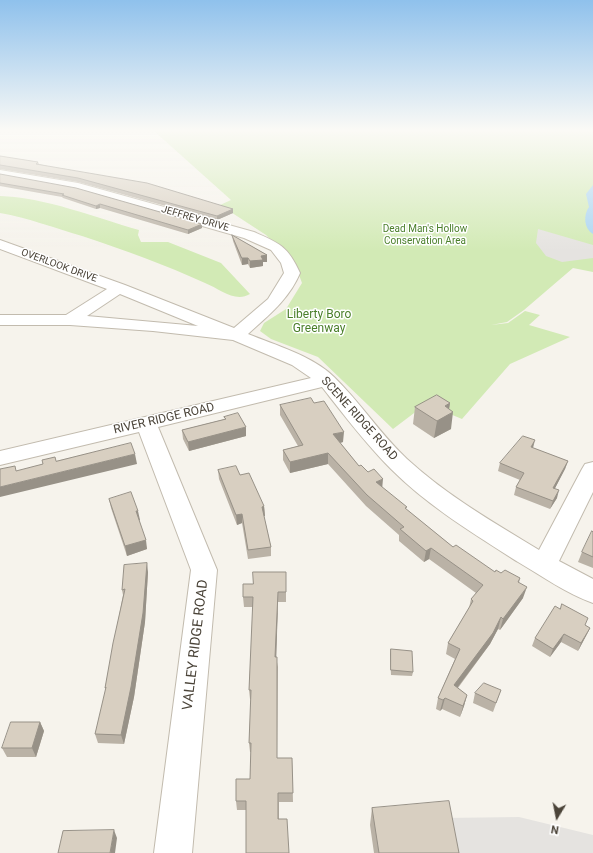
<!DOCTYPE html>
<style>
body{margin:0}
#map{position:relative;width:593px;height:853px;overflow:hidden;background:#f6f3ec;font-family:Roboto,sans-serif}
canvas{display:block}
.north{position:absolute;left:537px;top:797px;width:40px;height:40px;-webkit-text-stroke:3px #fff;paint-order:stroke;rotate:190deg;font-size:11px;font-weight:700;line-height:16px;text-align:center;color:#4b4439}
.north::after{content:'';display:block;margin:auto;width:14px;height:18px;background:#4b4439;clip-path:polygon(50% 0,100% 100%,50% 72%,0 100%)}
</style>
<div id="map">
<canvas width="593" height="853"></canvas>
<div class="north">N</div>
</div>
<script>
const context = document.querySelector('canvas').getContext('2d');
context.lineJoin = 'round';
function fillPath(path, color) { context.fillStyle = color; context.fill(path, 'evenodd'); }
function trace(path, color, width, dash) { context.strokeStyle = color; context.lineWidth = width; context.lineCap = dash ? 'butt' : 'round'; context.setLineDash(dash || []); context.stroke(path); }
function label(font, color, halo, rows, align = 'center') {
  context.font = font + ' Roboto,sans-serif'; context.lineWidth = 3; context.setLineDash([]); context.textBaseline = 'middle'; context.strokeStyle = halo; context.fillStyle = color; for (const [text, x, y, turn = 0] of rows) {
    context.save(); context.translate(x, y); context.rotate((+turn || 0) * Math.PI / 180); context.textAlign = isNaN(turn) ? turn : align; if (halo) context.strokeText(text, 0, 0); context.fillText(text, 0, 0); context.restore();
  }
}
const green = new Path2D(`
 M 154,131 L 593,131 L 593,272 L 573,268 L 524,310 L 507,322 L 491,325 L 508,323 L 525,311 L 540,315 L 529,325 L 570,337 L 510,364 L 462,419 L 426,404 L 393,429 L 318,357 L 271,339 L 260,331 L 264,323 L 286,309 L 302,283 L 295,264 L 266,235 L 220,205 L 231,200 Z
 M 0,196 C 44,197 97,218 139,230 L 138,235 L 141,242 L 168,242 L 221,263 L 250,294 C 235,303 220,289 205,283 C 166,265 124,250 82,236 C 55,228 28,218 0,213 Z`);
const parking = new Path2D(`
 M 538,229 L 593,245 L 593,258 L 562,262 L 546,256 L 536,243 Z
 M 519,817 L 593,835 L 593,853 L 451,853 L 444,818 Z`);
const water = new Path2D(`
 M 593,185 L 593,234 C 584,229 583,215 589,207 L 586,194 Z`);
const minor = new Path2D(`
 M 0,170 L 78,183 L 254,232 C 279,243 288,246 300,273 C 289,299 269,315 248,334 C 275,345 313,356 334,377 C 360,402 380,434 407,459 C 446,495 493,522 539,550 L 582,469 L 585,464 L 593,462 L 593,492 L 559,561 L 593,579 L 593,603 C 567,594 542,576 518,562 C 474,534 428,506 391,469 C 366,444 344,415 322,387 L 158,427 L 217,570 L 192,853 L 154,853 L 191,570 L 139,432 L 0,465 L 0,451 L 311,378 L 292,365 L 233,340 L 153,331 L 70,325 L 0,325 L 0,315 L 66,315 L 107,289 L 0,249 L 0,240 L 125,285 L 234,328 L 268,299 L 284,273 L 281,263 L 271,250 L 244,238 L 77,190 L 0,176 ZM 120,294 L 198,326 L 87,316 Z`);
const wall = new Path2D(`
 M 0,156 L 38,162 L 39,164 L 233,209 L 233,213 L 217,220 L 78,182 L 0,169 Z
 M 0,174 L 202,224 L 202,228 L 188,234 L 100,208 L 96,209 L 63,198 L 62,197 L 0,186 Z
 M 232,235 L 267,255 L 267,262 L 263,262 L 263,266 L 250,268 L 248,264 L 242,265 L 233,241 Z
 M 314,403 L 343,442 L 340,443 L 359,466 L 407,510 L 453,547 L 495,572 L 520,578 L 519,583 L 523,598 L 500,630 L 498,629 L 490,644 L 458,688 L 467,695 L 464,706 L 460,717 L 442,709 L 440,711 L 436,709 L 438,698 L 455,659 L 446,654 L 448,643 L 469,608 L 471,599 L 476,593 L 429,559 L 424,562 L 399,541 L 399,535 L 366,506 L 328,464 L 290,473 L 283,460 L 283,450 L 298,446 L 280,415 L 280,405 Z
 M 450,403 L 449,409 L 451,429 L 434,438 L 413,424 L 415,407 Z
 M 224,417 L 246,436 L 189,451 L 183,439 L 182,430 L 225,419 Z
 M 533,448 L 568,461 L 565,469 L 555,488 L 557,498 L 550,509 L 514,495 L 516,487 L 520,480 L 498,471 L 500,463 Z
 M 218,470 L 240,475 L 264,506 L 265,516 L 264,516 L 271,547 L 271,556 L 248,559 L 242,523 L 237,525 L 219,479 Z
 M 109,499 L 140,520 L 139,520 L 147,549 L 127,556 L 111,508 Z
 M 593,532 L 593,568 L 578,562 L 582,552 Z
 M 148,572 L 145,622 L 134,697 L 124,744 L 98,743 L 95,734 L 106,691 L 105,688 L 123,595 L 122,590 Z
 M 286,572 L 286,602 L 278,602 L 276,657 L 278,667 L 277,758 L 292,758 L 293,802 L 279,802 L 279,819 L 289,853 L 246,810 L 237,810 L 236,801 L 250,779 L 251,752 L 250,752 L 249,743 L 251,699 L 250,699 L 249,690 L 253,607 L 244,607 L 243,597 L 253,584 Z
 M 585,625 L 590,628 L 586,636 L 578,651 L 561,642 L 550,657 L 532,646 L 535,638 Z
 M 391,649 L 413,672 L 412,676 L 391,675 L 390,654 Z
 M 501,690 L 493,712 L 473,703 L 475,693 Z
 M 40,722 L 44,731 L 36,757 L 7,757 L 2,748 Z
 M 372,808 L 459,853 L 374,853 L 370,825 Z`);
const shadedWall = new Path2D(`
 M 100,204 L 100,208 L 96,209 L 96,206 Z
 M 233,209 L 233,213 L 217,220 L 217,216 Z
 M 202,224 L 202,228 L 188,234 L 188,230 Z
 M 267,255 L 267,262 L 263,262 L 263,266 L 250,268 L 250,261 L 261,256 Z
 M 242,258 L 248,258 L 248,264 L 242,265 Z
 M 450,403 L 448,415 L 453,412 L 451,429 L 434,438 L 437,421 L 445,406 Z
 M 246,427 L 246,436 L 189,451 L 188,442 Z
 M 344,432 L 343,442 L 332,445 L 333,434 Z
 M 535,440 L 533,448 L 531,447 Z
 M 328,453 L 328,464 L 290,473 L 290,462 Z
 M 135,454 L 137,464 L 0,497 L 0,487 Z
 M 568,461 L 565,469 L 551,496 L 553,488 Z
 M 383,479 L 382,490 L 376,482 Z
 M 559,490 L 557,498 L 550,509 L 553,501 Z
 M 264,506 L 265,516 L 262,516 L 262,507 Z
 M 136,511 L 138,511 L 140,520 L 138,521 Z
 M 242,514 L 242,523 L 237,525 L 236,515 Z
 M 146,540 L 147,549 L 127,556 L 125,546 Z
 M 431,548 L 429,559 L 424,562 L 426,551 Z
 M 147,563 L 148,572 L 145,622 L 134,697 L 124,744 L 121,735 Z
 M 527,587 L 523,598 L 500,630 L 503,619 Z
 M 278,592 L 278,602 L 276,666 L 275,657 Z
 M 501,617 L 498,629 L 490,644 L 451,696 L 454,685 Z
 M 590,628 L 586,636 L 578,651 L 581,643 Z
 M 564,634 L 561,642 L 550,657 L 553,649 Z
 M 467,695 L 464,706 L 460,717 L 463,706 Z
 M 445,698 L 442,709 L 440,711 L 443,700 Z
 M 40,722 L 44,731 L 36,757 L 32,748 Z
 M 114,830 L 117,838 L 115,853 L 110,853 Z`);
const building = new Path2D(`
 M 0,156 L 38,162 L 36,164 L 147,183 L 233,209 L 217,216 L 78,178 L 0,165 Z
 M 0,174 L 76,188 L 202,224 L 188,230 L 100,204 L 96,206 L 62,195 L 64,194 L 0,183 Z
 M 232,235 L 267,255 L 261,256 L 263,260 L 250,261 L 248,258 L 242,258 Z
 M 437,395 L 450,403 L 445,406 L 453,412 L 437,421 L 415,407 Z
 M 311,398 L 314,403 L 324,401 L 344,432 L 333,434 L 359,466 L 361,465 L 368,472 L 374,469 L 383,479 L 376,482 L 407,507 L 405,508 L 453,547 L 456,545 L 495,572 L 496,570 L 501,573 L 505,570 L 520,578 L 518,582 L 527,587 L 503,619 L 501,617 L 493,633 L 454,685 L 467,695 L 463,706 L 445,698 L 443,700 L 438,698 L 460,649 L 448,643 L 473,601 L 471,599 L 483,585 L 431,548 L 426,551 L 400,529 L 404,527 L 367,495 L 328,453 L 290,462 L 283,450 L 303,445 L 280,405 Z
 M 238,413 L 246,427 L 188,442 L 182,430 L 226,419 L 224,417 Z
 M 523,436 L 535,440 L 531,447 L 568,461 L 553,488 L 559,490 L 553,501 L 516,487 L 524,473 L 500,463 Z
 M 131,443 L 135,454 L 0,487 L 0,469 L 15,466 L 16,471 L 43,464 L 42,460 L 55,457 L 56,461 Z
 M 236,466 L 240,475 L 249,473 L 264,506 L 262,507 L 271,547 L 248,550 L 242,514 L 236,515 L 218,470 Z
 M 131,492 L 138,511 L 136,511 L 146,540 L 125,546 L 109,499 Z
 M 592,531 L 593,532 L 593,557 L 582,552 Z
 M 147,563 L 143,613 L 131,687 L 121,735 L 95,734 L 106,687 L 105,688 L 113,643 L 125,589 L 122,590 L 124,565 Z
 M 253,572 L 286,572 L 286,592 L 278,592 L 275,657 L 277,657 L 277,758 L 292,758 L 293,793 L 278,793 L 278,819 L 287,819 L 289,853 L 246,853 L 246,801 L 236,801 L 236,779 L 250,779 L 251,743 L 249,743 L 251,690 L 249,690 L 253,597 L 243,597 L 243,584 L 253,584 Z
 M 562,604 L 588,618 L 585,625 L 590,628 L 581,643 L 564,634 L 553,649 L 535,638 L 555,606 L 560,609 Z
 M 391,649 L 412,651 L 413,672 L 391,670 Z
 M 484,683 L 501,690 L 496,703 L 475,693 Z
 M 11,722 L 40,722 L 32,748 L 2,748 Z
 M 449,801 L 459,853 L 379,853 L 372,808 Z
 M 114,830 L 110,853 L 58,853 L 63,831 Z`);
const farStreetnames = [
 ["JEFFREY DRIVE",195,219,16],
 ["OVERLOOK DRIVE",59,266,20]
];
const farParknames = [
 ["Dead Man's Hollow",425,229],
 ["Conservation Area",425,241]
];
const parkNames = [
 ["Liberty Boro",319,315],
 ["Greenway",319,329]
];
const streetNames = [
 ["RIVER RIDGE ROAD",164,419,-13],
 ["SCENE RIDGE ROAD",359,419,48]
];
const nearStreetnames = [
 ["VALLEY RIDGE ROAD",196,645,-83]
];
fillPath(green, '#d2eab5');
fillPath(parking, '#e5e3e0');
fillPath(water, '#a9d4f2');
trace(minor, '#c2bbae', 2);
fillPath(minor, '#fff');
fillPath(wall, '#bab2a6');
fillPath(shadedWall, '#979187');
fillPath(building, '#d8cfc1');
trace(building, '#979187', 1);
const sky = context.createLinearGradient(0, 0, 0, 251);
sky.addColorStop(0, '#8fc1ec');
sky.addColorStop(0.52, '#fbfaf6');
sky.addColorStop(1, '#fbfaf600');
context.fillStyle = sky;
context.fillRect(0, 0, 593, 251);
label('10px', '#4b4439', '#fff', farStreetnames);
label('10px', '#4a7f2a', '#fff', farParknames);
label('12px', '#4a7f2a', '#fff', parkNames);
label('12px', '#4b4439', '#fff', streetNames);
label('14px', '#4b4439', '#fff', nearStreetnames);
</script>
